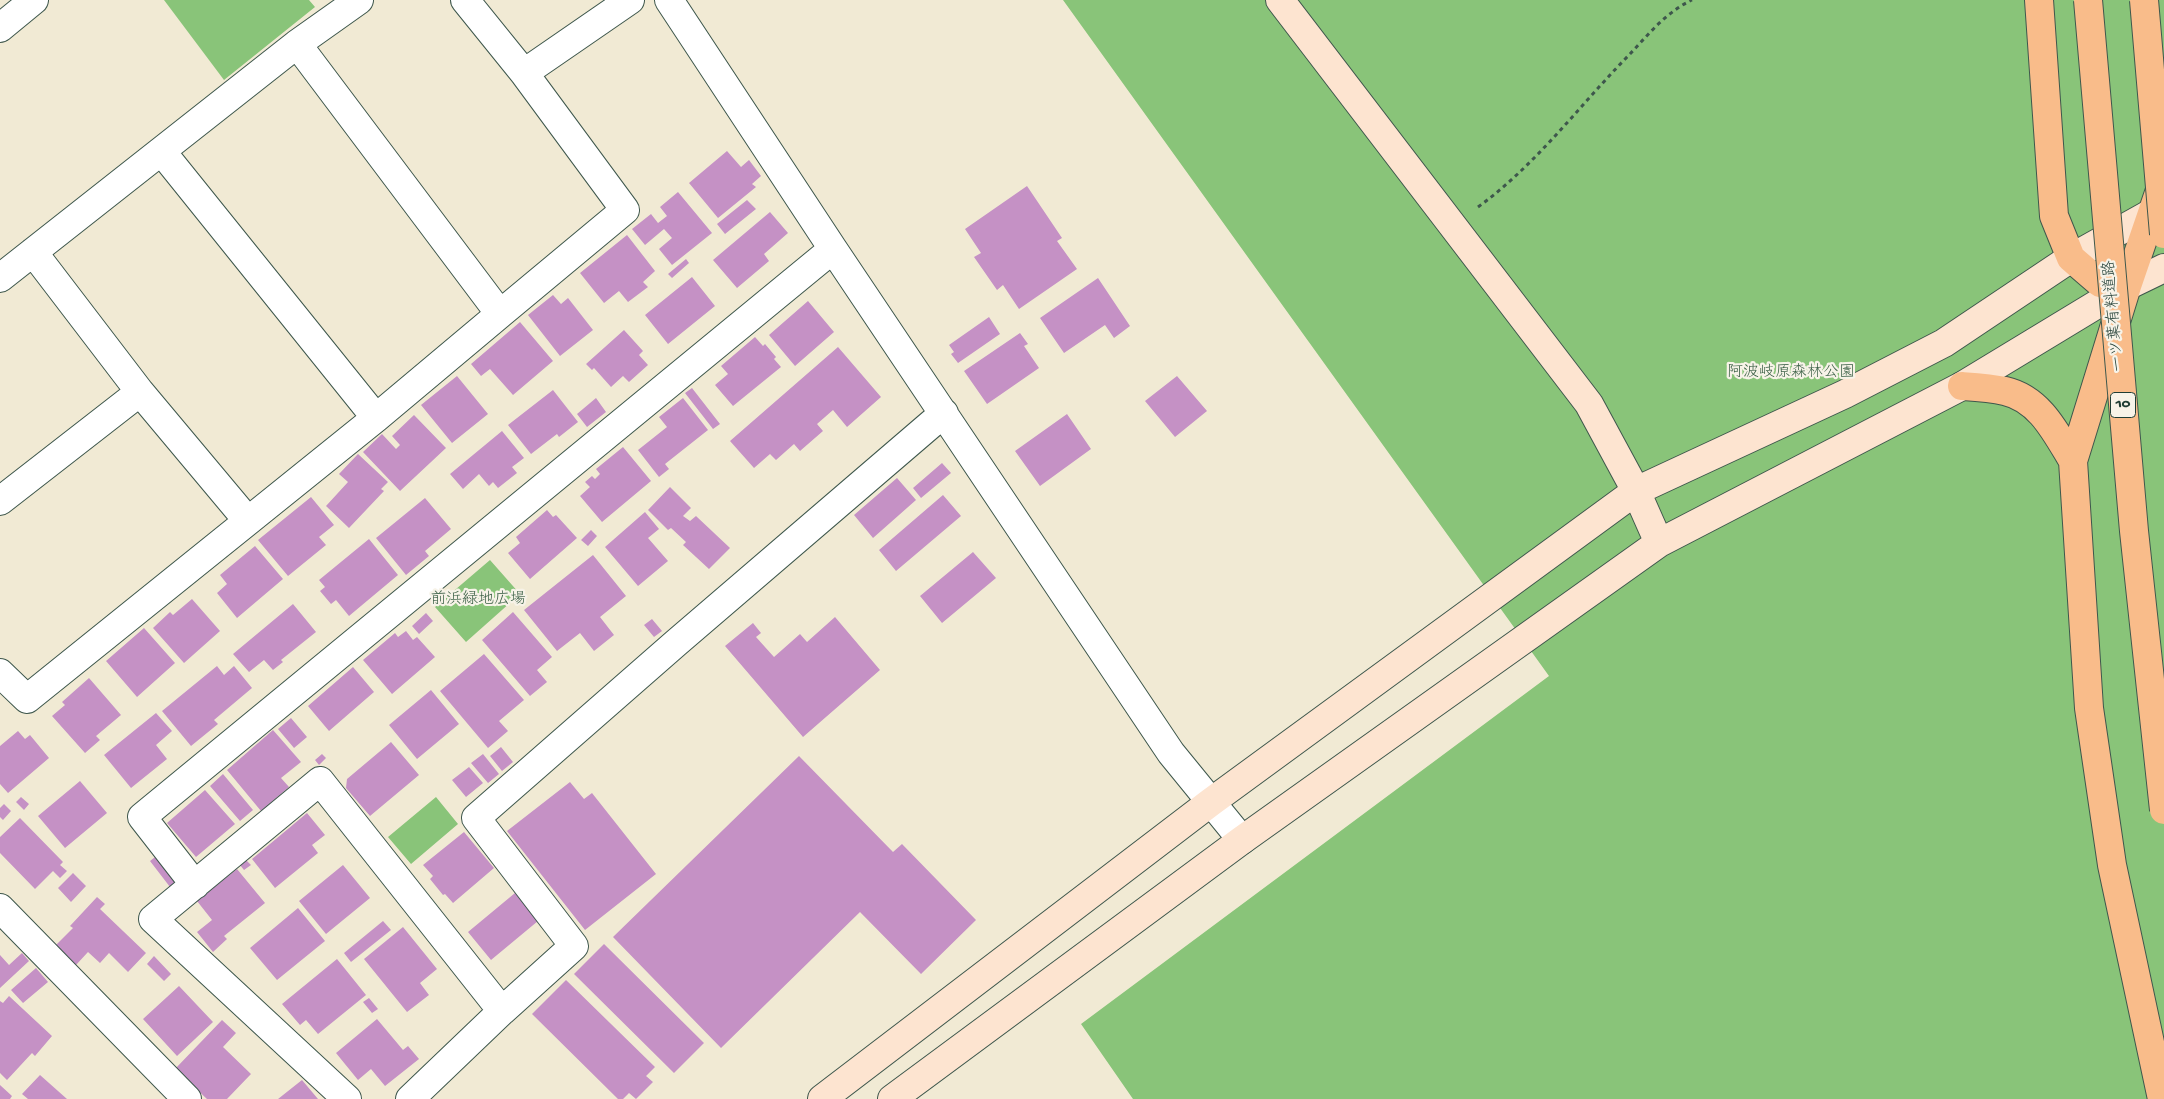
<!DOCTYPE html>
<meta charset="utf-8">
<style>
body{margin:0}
canvas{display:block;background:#f1ead4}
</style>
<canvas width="2164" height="1099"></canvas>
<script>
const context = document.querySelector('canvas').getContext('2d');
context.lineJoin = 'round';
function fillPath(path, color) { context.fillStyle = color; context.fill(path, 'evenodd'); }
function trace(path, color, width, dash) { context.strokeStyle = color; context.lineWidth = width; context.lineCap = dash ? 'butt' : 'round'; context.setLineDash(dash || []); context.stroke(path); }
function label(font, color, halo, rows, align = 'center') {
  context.font = font + ' "Gochi Hand","Klee One",sans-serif'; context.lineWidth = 4.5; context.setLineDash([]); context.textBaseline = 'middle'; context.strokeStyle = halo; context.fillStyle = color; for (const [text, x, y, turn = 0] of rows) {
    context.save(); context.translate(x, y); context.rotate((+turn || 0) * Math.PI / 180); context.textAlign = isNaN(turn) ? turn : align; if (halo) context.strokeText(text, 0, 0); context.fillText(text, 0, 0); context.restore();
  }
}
const green = new Path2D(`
 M 164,0 L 309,0 L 315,7 L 224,80 Z
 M 1063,0 L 2164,0 L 2164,1099 L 1133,1099 L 1081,1024 L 1549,676 Z
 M 490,560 L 520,594 L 466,642 L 435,607 Z
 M 436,797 L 458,824 L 411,864 L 388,837 Z`);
const building = new Path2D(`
 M 727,151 L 741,167 L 749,160 L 761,176 L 752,184 L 756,187 L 718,218 L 689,183 Z
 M 1027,186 L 1062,238 L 1057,241 L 1077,269 L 1019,309 L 1003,285 L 997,290 L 974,257 L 981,253 L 965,229 Z
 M 678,192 L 712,233 L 672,265 L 659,249 L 672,238 L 664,229 L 645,245 L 632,229 L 651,214 L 658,223 L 667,216 L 660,207 Z
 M 747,200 L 756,209 L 725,234 L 717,224 Z
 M 770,212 L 788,233 L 764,254 L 769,261 L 737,288 L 713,260 Z
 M 627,235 L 655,271 L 643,282 L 648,287 L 628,302 L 619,291 L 604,303 L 580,273 Z
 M 686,259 L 689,263 L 672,278 L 668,274 Z
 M 692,277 L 715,306 L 668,344 L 645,315 Z
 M 1098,278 L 1130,326 L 1114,338 L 1105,325 L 1064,353 L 1040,318 Z
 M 553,295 L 561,304 L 568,298 L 593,330 L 560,356 L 528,315 Z
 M 808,301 L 834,332 L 795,366 L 769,335 Z
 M 989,317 L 1000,334 L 958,363 L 951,354 L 954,352 L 949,345 Z
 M 520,322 L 553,361 L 513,395 L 490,369 L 481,376 L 471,364 Z
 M 624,330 L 643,351 L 639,355 L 648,365 L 629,382 L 623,376 L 611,387 L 594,368 L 592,370 L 586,364 Z
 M 1020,333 L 1028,344 L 1024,346 L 1039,368 L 987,404 L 964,371 Z
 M 755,337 L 763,346 L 765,344 L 776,357 L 774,359 L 781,367 L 733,406 L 715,385 L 728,374 L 721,366 Z
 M 838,347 L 881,397 L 847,427 L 833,410 L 817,424 L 823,431 L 800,451 L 794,444 L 776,460 L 770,454 L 754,468 L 730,441 Z
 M 457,376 L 488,414 L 452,443 L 421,405 Z
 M 1177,376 L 1207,411 L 1175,437 L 1145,401 Z
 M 692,388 L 720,424 L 713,429 L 685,393 Z
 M 553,390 L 578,422 L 559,437 L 557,434 L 531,454 L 508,425 Z
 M 596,398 L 606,412 L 587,427 L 577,414 Z
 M 683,398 L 708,430 L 665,464 L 669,469 L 659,477 L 638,450 L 667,427 L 659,417 Z
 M 1067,414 L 1091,449 L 1040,486 L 1015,451 Z
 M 414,415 L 446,448 L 400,491 L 363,452 L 382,434 L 396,449 L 400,445 L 392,436 Z
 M 502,431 L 524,458 L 512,467 L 517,473 L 498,488 L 493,482 L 489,486 L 479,474 L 463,489 L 450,474 Z
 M 623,447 L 651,481 L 602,522 L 580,496 L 590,487 L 585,482 L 592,476 L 595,479 L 600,474 L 596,469 Z
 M 358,454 L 388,482 L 381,489 L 384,491 L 349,528 L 326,506 L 348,482 L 339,474 Z
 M 942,463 L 951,473 L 921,498 L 913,488 Z
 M 897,478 L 916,500 L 873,538 L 854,515 Z
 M 670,487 L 691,508 L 683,516 L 690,521 L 696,516 L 730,548 L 709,569 L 683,545 L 686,542 L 671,528 L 668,530 L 648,510 Z
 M 943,495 L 961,516 L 896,571 L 879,550 Z
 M 311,497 L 334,525 L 319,537 L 326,545 L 288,576 L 258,540 Z
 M 425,498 L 451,529 L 425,551 L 429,556 L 406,575 L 376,538 Z
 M 547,510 L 553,517 L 556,515 L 577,538 L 530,579 L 508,553 L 520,543 L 516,537 Z
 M 645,512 L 659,529 L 648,538 L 668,561 L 638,586 L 605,547 Z
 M 591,530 L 597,536 L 588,546 L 581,540 Z
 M 369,539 L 398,575 L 349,616 L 336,600 L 331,604 L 320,591 L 325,587 L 319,580 Z
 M 255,546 L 283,579 L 237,618 L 217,593 L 227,584 L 220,575 Z
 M 973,552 L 996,578 L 942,623 L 920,596 Z
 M 593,555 L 626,596 L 600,617 L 614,635 L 594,651 L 580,633 L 557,651 L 524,610 Z
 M 192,599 L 220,631 L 184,663 L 153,628 L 170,612 L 173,615 Z
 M 293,604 L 316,632 L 281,660 L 283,662 L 273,670 L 264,660 L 249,672 L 233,654 Z
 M 513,612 L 552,657 L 537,670 L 547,682 L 530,696 L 482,640 Z
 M 426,613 L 433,621 L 419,634 L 412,626 Z
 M 835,617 L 880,670 L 803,737 L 725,646 L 753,623 L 761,633 L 756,637 L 774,657 L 800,634 L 807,642 Z
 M 652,619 L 662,631 L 654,637 L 644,625 Z
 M 144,628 L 175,663 L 137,697 L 106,661 Z
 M 406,631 L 413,640 L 417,637 L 435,657 L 392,694 L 363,660 L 395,633 L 398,637 Z
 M 484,654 L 524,700 L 499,721 L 508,731 L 488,748 L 440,691 Z
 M 217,666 L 224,675 L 234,666 L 252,688 L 214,720 L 218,724 L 191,746 L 162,711 Z
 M 353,667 L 374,692 L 329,731 L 308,706 Z
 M 89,678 L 121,715 L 96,736 L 100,740 L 85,753 L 52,716 L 65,705 L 62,702 Z
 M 431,690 L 459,724 L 417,759 L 389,725 Z
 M 156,713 L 172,731 L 156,745 L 167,759 L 131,788 L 104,755 Z
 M 291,718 L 307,737 L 294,748 L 278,729 Z
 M 273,730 L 301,762 L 281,778 L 289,787 L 261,811 L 227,770 Z
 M 18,731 L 25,739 L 30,735 L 49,758 L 8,793 L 0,784 L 0,746 Z
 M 391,742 L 419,775 L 370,816 L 346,788 L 347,779 Z
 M 501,747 L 513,762 L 502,771 L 490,756 Z
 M 322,754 L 326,758 L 319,765 L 315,760 Z
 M 483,754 L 499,774 L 488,783 L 471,763 Z
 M 799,756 L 893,852 L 902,844 L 976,920 L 921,974 L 860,912 L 721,1048 L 613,937 Z
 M 469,767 L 483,783 L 466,797 L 452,780 Z
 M 223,774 L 253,810 L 240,821 L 210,786 Z
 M 80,781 L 107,813 L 65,848 L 38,816 Z
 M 570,782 L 584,799 L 592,793 L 656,874 L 585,930 L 507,831 Z
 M 205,790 L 235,824 L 196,857 L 167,823 Z
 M 21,797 L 29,804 L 24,810 L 16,802 Z
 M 4,804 L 11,811 L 3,820 L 0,817 L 0,808 Z
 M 307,813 L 325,835 L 312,845 L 318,853 L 275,888 L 252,859 Z
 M 20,818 L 63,862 L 60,865 L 67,871 L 60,878 L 53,871 L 35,889 L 0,853 L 0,837 Z
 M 464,832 L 494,868 L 453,903 L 445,894 L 443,895 L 430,879 L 433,876 L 423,865 Z
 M 159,854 L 180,879 L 170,887 L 150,861 Z
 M 246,860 L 251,865 L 244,870 L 240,865 Z
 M 343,865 L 370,898 L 326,934 L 299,901 Z
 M 237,869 L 265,903 L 224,936 L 227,939 L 213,952 L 197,932 L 212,920 L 197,901 Z
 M 73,873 L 86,886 L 71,902 L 58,888 Z
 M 515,893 L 538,921 L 491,960 L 468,932 Z
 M 97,897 L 105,904 L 100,909 L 146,953 L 128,972 L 109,953 L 100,963 L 88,952 L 76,965 L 56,945 L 73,928 L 70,926 Z
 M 298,908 L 325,941 L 277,980 L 250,948 Z
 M 383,921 L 391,930 L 351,962 L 344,953 Z
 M 403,927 L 437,969 L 420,983 L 429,995 L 407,1012 L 364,959 Z
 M 604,944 L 704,1043 L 674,1073 L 574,974 Z
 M 22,953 L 29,961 L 0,988 L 0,955 L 9,965 Z
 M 154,956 L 171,974 L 164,981 L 147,964 Z
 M 337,959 L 366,995 L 318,1034 L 306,1020 L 300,1025 L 282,1004 Z
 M 36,968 L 48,982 L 23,1003 L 11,990 Z
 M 566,980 L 655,1067 L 646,1076 L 653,1082 L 636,1099 L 629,1093 L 623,1099 L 618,1099 L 532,1014 Z
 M 179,986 L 213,1022 L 177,1056 L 143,1019 Z
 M 9,996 L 52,1036 L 35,1056 L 32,1053 L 7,1080 L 0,1073 L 0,1001 L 3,1003 Z
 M 369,998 L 378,1009 L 372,1013 L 363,1002 Z
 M 377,1019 L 403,1050 L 408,1046 L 419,1059 L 385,1086 L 371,1069 L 358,1080 L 336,1053 Z
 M 222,1020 L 236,1033 L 223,1047 L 251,1074 L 227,1099 L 207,1099 L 175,1069 Z
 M 40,1075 L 67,1099 L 28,1099 L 22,1094 Z
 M 302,1080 L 318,1099 L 278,1099 Z
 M 0,1085 L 12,1096 L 10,1099 L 0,1099 Z`);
const path = new Path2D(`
 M 1478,207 C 1536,165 1579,106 1629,55 C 1648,35 1666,12 1692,0`);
const street = new Path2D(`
 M 465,0 L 524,73 L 625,210 L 500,314
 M 669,0 L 833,249 L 1171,753 L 1242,840
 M 0,28 L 34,0
 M 297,44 L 359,0
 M 524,73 L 630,0
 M 162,152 L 376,418
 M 33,252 L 140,392 L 248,521
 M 0,278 L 297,44 L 500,314 L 376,418 L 27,699 L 0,673
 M 0,501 L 140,392
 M 195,885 L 142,817 L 833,249
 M 0,908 L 187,1099
 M 347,1099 L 153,919 L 320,781 L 502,1011
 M 410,1099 L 502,1011 L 574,946 L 476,818 L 676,643 L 944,413`);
const secondary = new Path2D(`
 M 1280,0 L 1589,404 L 1636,491 L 1659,543
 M 822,1099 L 1211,802 L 1636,491 L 1845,394 L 1944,343 L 2071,258 L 2164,206
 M 892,1099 L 1242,840 L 1659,543 L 1962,386 L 2127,286 L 2164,268`);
const primary = new Path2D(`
 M 2039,0 L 2054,216 L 2071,258 L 2100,283 L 2127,286
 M 2161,187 L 2127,286 L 2073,461 L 2089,708 L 2112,865 L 2162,1099
 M 1962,386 C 1976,387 1991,388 2005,391 C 2040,399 2056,433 2073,461`);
const primaryBridge = new Path2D(`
 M 2088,0 L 2134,531 L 2164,810
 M 2144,0 L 2164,234`);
const shields = [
 [2123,405,25]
];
const shieldNames = [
 ["10",2123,405]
];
const streetNames = [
 ["一ツ葉有料道路",2115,316,-95]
];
const parkNames = [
 ["阿波岐原森林公園",1791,374],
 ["前浜緑地広場",478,601]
];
fillPath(green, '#89c479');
fillPath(building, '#c591c5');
trace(street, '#3e574c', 30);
trace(secondary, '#3e574c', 30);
trace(primary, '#3e574c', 30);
trace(path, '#3e574c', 3, [4, 4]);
trace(street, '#fff', 28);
trace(secondary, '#fde4d0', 28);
trace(primary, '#f9bc8a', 28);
trace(primaryBridge, '#3e574c', 30, []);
trace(primaryBridge, '#f9bc8a', 28);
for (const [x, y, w] of shields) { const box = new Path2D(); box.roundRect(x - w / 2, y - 12.5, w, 25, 4); context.fillStyle = '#f7f3e8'; context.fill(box); trace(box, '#1f3d34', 1); }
label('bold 15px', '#1f3d34', null, shieldNames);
label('16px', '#1f3d34', '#f7f3e8', streetNames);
label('16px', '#3a5f45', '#f7f3e8', parkNames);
</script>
